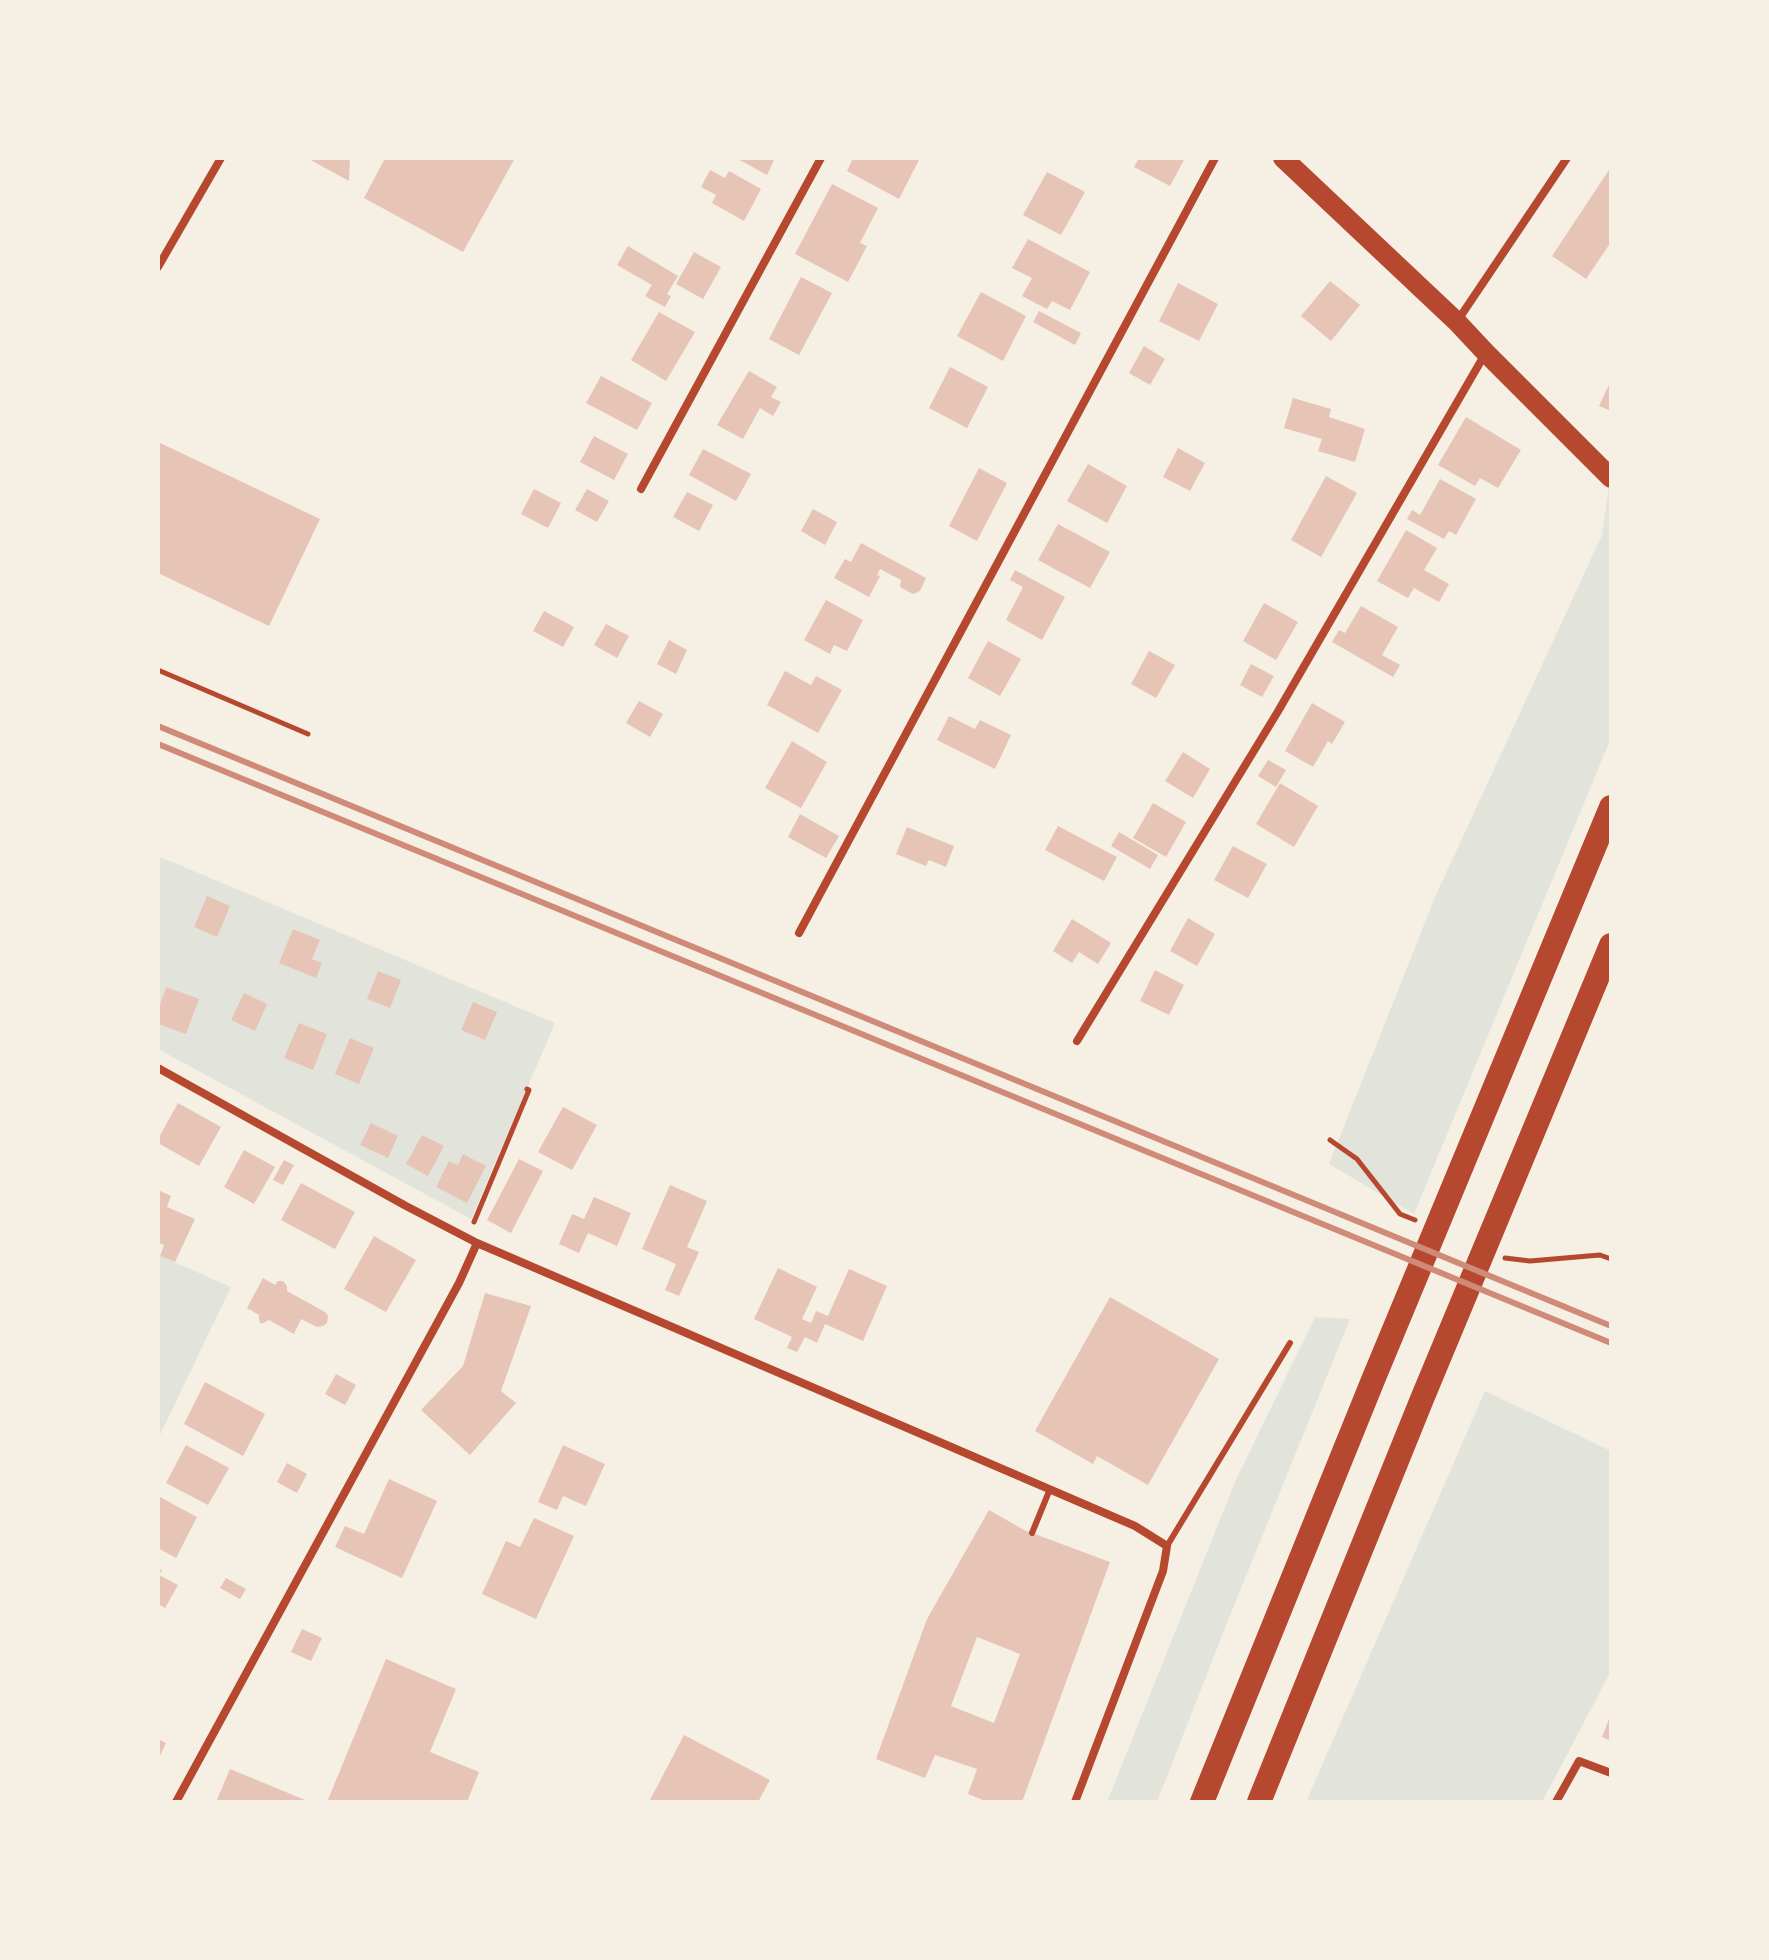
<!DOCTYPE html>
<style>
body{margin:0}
#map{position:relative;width:1769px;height:1960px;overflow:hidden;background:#f6efe4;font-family:"Zilla Slab",serif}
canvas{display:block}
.frame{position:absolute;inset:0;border:160px solid #f6efe4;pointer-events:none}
</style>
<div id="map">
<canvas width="1769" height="1960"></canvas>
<div class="frame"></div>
</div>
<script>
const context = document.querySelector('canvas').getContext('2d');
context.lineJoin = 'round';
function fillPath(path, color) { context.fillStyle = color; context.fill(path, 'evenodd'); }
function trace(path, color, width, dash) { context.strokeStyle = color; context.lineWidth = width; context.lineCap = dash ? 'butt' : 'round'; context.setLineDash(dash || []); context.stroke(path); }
const green = new Path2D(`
 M 1611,470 L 1611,738 L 1414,1214 L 1329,1164 L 1435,897 L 1602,535 Z
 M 158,856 L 555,1023 L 471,1219 L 158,1049 Z
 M 158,1255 L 231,1287 L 158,1439 Z
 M 1315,1317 L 1350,1319 L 1223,1633 L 1157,1802 L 1107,1802 L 1235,1482 Z
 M 1485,1391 L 1611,1451 L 1611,1671 L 1542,1802 L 1306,1802 Z`);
const building = new Path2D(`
 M 307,158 L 350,158 L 349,181 Z
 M 380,158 L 515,158 L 463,252 L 364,198 L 384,160 Z
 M 736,158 L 775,158 L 767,175 Z
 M 853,158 L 920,158 L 899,199 L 847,171 Z
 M 1139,158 L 1185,158 L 1170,186 L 1134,167 Z
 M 1611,167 L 1611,242 L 1586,279 L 1552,256 Z
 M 710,170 L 725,178 L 729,171 L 761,189 L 744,221 L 712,203 L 716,195 L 701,187 Z
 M 1047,172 L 1085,192 L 1061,235 L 1023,215 Z
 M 832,184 L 878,208 L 860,243 L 867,246 L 848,282 L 795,254 Z
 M 1028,239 L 1090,272 L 1070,310 L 1052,301 L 1047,309 L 1022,296 L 1032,278 L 1012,268 Z
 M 628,246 L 678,276 L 667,294 L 671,296 L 665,307 L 645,296 L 652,285 L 617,265 Z
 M 694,252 L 721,267 L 703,299 L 676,284 Z
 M 801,277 L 832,293 L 799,355 L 769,339 Z
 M 1330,281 L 1360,305 L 1331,341 L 1301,316 Z
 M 1178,283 L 1218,304 L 1199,341 L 1159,321 Z
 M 981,292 L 1026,316 L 1003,361 L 957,336 Z
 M 1039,311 L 1081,333 L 1075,345 L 1033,322 Z
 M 659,312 L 695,332 L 666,381 L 631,360 Z
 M 1144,346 L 1165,359 L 1150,385 L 1129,373 Z
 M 950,367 L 988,387 L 967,428 L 929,408 Z
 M 749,371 L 777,387 L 771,397 L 781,402 L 773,416 L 760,408 L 743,439 L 717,425 Z
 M 601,376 L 652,403 L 637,430 L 586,403 Z
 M 1611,380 L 1611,411 L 1599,406 Z
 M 1293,398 L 1331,409 L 1329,417 L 1365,429 L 1355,462 L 1318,451 L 1322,439 L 1284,428 Z
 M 1466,417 L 1521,450 L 1498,488 L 1480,478 L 1475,486 L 1438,465 Z
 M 594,436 L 628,454 L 614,480 L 580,462 Z
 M 158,442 L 320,519 L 269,626 L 158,573 Z
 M 1178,448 L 1205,463 L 1190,491 L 1163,477 Z
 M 703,449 L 751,474 L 736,501 L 689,475 Z
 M 1088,464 L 1127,486 L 1107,523 L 1067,501 Z
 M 979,468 L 1007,483 L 977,541 L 949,526 Z
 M 1326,476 L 1357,493 L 1321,557 L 1291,540 Z
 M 1440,479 L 1476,499 L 1456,535 L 1449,531 L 1444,539 L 1407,519 L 1412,510 L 1420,515 Z
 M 534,489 L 561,503 L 548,528 L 521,514 Z
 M 587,489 L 609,501 L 597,522 L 575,510 Z
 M 687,492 L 713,505 L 699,531 L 673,517 Z
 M 813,509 L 837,522 L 825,545 L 801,531 Z
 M 1058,524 L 1110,552 L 1090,588 L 1038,560 Z
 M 1406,530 L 1437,548 L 1424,570 L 1449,584 L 1439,602 L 1414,588 L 1408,598 L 1377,581 Z
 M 861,543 L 926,578 L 920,591 L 913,594 L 900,587 L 901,580 L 880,569 L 877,575 L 880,576 L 869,597 L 834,578 L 845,559 L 851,562 Z
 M 1015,570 L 1065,597 L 1042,640 L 1006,620 L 1023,587 L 1010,580 Z
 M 826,600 L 863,620 L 847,651 L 834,645 L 830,654 L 804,640 Z
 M 1264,603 L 1298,622 L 1276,660 L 1243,641 Z
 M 1361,606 L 1398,627 L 1382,655 L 1400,665 L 1393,677 L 1332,642 L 1339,630 L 1345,633 Z
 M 544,611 L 574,627 L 563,647 L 533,631 Z
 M 606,624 L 629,636 L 617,658 L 594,645 Z
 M 669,640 L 687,650 L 676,674 L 657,664 Z
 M 988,641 L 1021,659 L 1000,696 L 968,678 Z
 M 1149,651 L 1175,665 L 1156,698 L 1131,684 Z
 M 1251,664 L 1274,676 L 1262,697 L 1240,685 Z
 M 785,671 L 811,685 L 816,676 L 842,690 L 818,733 L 767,705 Z
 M 639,701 L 663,714 L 650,737 L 626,723 Z
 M 1312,703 L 1345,722 L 1332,744 L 1328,741 L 1313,767 L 1285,751 Z
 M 949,716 L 975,729 L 980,720 L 1011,735 L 995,769 L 937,740 Z
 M 792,741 L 827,762 L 801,808 L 765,788 Z
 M 1183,752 L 1210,769 L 1193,798 L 1165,781 Z
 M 1268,760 L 1286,770 L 1276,787 L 1258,776 Z
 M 1280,783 L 1318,806 L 1294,847 L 1256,824 Z
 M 1153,803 L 1186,822 L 1166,857 L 1133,838 Z
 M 800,814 L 839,836 L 826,858 L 788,837 Z
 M 1058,826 L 1117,857 L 1104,881 L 1045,850 Z
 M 907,827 L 954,846 L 946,867 L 929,860 L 926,866 L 896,854 Z
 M 1119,832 L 1158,855 L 1150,869 L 1111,846 Z
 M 1233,846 L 1267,864 L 1248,898 L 1214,880 Z
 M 207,896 L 230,906 L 217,937 L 194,927 Z
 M 1188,918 L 1215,934 L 1197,966 L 1170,951 Z
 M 1072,919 L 1111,943 L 1098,964 L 1079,952 L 1072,963 L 1053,951 Z
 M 293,929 L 320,940 L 312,959 L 322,963 L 316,978 L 279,963 Z
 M 1155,970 L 1184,985 L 1169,1015 L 1140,1001 Z
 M 378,971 L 401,980 L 390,1008 L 367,999 Z
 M 166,987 L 199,999 L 186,1034 L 158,1024 L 158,1011 Z
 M 244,993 L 267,1004 L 255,1031 L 231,1020 Z
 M 473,1002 L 497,1012 L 485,1040 L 461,1030 Z
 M 299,1023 L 327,1034 L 313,1070 L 284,1058 Z
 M 350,1038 L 374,1048 L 359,1084 L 335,1074 Z
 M 178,1103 L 221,1127 L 199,1166 L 158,1143 L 158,1139 Z
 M 563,1107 L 597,1125 L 572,1170 L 538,1152 Z
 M 371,1123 L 398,1136 L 388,1158 L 360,1145 Z
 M 422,1135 L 444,1146 L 428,1176 L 406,1164 Z
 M 244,1150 L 275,1167 L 254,1204 L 224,1187 Z
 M 463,1154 L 486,1166 L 467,1203 L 436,1187 L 449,1161 L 458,1165 Z
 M 519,1159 L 543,1171 L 511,1233 L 487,1220 Z
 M 284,1160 L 294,1165 L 283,1185 L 273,1180 Z
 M 301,1183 L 355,1212 L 335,1249 L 281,1220 Z
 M 670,1185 L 707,1201 L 687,1247 L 699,1252 L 679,1296 L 665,1290 L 676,1264 L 642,1249 Z
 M 158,1190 L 171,1196 L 167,1207 L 195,1219 L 175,1262 L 160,1256 L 164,1245 L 158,1243 Z
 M 594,1197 L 631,1213 L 617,1246 L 588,1233 L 579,1253 L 559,1244 L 572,1214 L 584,1219 Z
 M 374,1236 L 416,1260 L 386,1312 L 344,1289 Z
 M 778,1268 L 817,1287 L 802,1319 L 811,1323 L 816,1311 L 828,1316 L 849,1269 L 887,1286 L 863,1341 L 825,1324 L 817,1343 L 805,1337 L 797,1352 L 787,1348 L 792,1337 L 754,1319 Z
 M 263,1278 L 275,1285 L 278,1281 L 283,1281 L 287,1286 L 287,1291 L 325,1312 L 328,1316 L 327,1323 L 323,1326 L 317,1327 L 301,1319 L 294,1334 L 269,1320 L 261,1324 L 259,1320 L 259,1315 L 247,1308 Z
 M 485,1293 L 531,1306 L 501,1391 L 516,1403 L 470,1455 L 421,1410 L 463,1366 Z
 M 1110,1297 L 1219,1359 L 1148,1485 L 1097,1456 L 1093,1464 L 1035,1431 Z
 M 336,1374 L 356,1385 L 345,1405 L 325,1394 Z
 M 205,1382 L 265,1414 L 243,1456 L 184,1424 Z
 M 186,1445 L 229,1468 L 208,1505 L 166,1483 Z
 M 563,1445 L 605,1464 L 586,1506 L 563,1496 L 557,1510 L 538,1502 Z
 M 287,1463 L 307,1474 L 297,1493 L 277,1482 Z
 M 389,1479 L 437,1501 L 402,1578 L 335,1547 L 345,1526 L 364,1534 Z
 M 158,1496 L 197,1517 L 176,1558 L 158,1548 Z
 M 989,1510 L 1024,1530 L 1110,1562 L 1022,1802 L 988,1802 L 968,1794 L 977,1769 L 935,1755 L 925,1778 L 876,1759 L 927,1619 ZM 977,1637 L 1020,1654 L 994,1723 L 951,1706 Z
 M 534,1518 L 574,1536 L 536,1619 L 482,1594 L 506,1541 L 520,1547 Z
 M 158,1568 L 162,1570 L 159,1575 L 178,1585 L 165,1608 L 158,1604 Z
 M 226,1578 L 246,1589 L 240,1599 L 220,1588 Z
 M 302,1629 L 322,1638 L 311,1661 L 291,1652 Z
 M 386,1659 L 456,1689 L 430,1752 L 479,1772 L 467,1802 L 327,1802 Z
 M 1611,1714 L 1611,1741 L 1602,1737 Z
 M 684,1735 L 770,1780 L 758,1802 L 649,1802 Z
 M 158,1739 L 166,1743 L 158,1760 Z
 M 230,1769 L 310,1802 L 216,1802 Z`);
const path = new Path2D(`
 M 158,670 L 308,734
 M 1330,1140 L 1357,1159 L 1400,1214 L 1415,1220
 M 474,1222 L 529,1090 L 527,1089
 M 1505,1258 L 1530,1261 L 1600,1255 L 1611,1259`);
const service = new Path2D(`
 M 1032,1533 L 1050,1489
 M 1167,1546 L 1290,1343`);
const minor = new Path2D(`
 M 158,267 L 221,158
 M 1458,320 L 1567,158
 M 641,489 L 821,158
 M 799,933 L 1215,158
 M 1077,1041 L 1277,713 L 1485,354
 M 158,1068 L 406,1206 L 477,1243 L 1135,1526 L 1167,1546 L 1163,1571 L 1075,1802
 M 176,1802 L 459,1283 L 477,1243
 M 1556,1802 L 1579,1761 L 1611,1773`);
const primary = new Path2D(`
 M 1283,158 L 1457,322 L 1486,353 L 1611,478`);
const motorway = new Path2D(`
 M 1202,1802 L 1373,1380 L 1611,807
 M 1259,1802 L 1422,1399 L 1611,945`);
const rail = new Path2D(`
 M 158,726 L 1611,1326
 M 158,744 L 1611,1343`);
fillPath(green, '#e2e4dc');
fillPath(building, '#e6c5b7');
trace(path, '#b5482f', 5);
trace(service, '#b5482f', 6);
trace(minor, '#b5482f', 8);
trace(primary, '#b5482f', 20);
trace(motorway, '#b5482f', 24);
trace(rail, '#cf8b77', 6);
</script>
